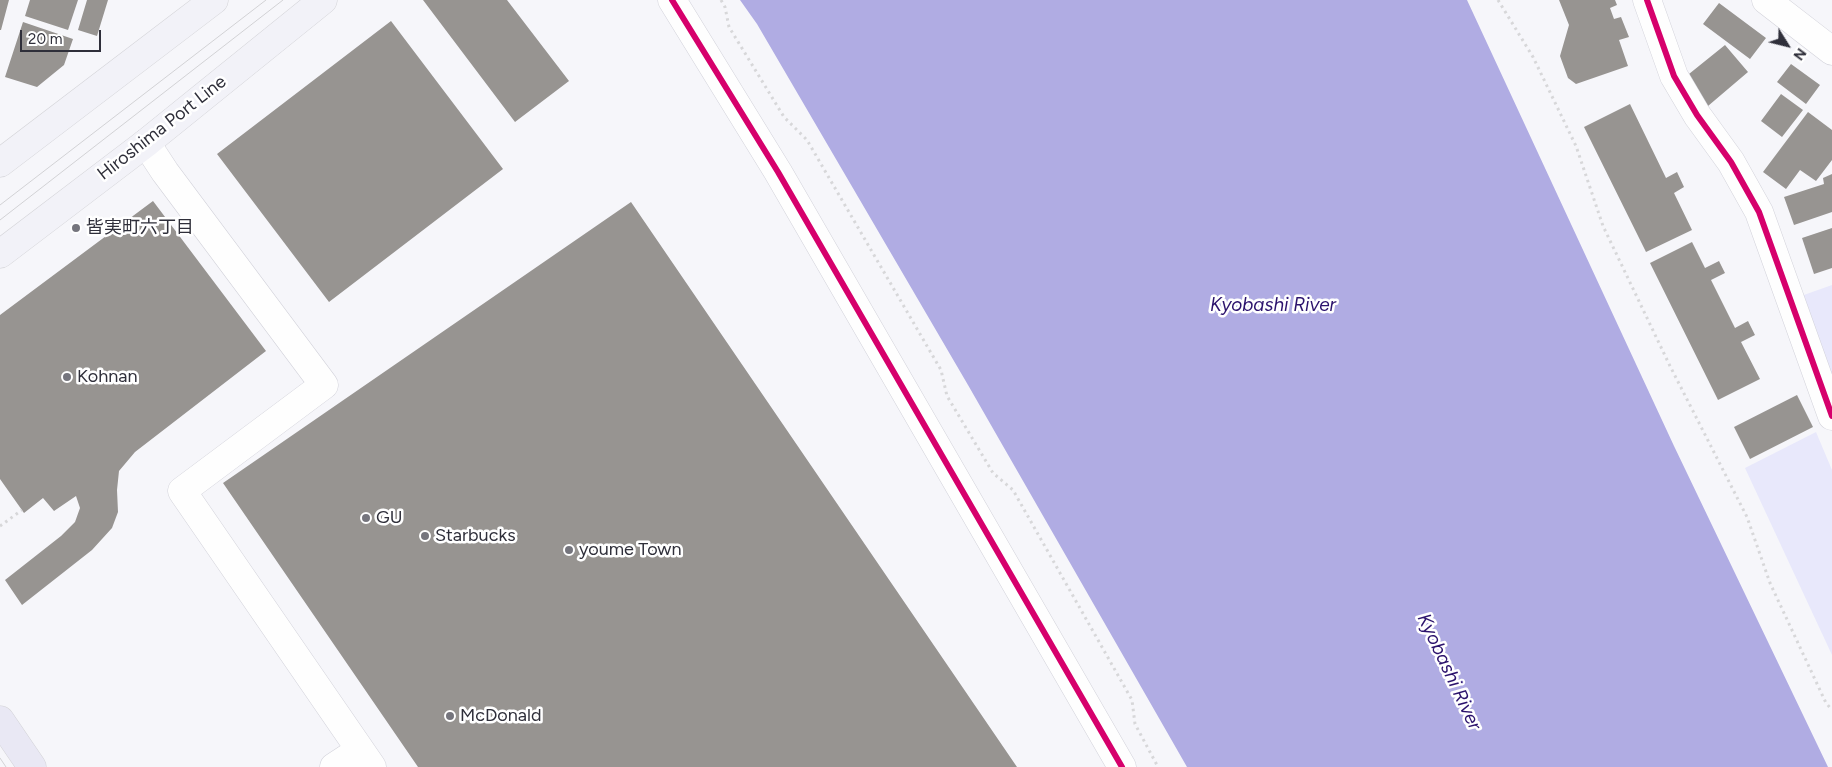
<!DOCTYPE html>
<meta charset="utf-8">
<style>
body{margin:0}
#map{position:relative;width:1832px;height:767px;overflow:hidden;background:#f6f6fa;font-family:Figtree,sans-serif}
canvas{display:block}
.north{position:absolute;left:1762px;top:20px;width:50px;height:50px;-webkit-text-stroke:4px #fff;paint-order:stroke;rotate:126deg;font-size:14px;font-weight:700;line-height:20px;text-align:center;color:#2f2f3a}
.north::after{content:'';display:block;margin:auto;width:18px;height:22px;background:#2f2f3a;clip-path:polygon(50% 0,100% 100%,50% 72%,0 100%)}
.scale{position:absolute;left:20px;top:30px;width:81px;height:22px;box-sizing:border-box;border:2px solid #2f2f3a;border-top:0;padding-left:6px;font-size:15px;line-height:18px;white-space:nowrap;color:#2f2f3a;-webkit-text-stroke:4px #fff;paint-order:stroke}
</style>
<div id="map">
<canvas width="1832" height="767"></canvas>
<div class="north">N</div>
<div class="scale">20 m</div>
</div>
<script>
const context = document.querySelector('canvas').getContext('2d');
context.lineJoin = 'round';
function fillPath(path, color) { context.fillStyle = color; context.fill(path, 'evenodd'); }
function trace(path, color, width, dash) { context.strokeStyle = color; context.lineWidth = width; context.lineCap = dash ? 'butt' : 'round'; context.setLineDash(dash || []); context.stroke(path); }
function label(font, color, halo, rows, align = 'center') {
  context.font = font + ' Figtree,"Noto Sans JP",sans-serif'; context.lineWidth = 5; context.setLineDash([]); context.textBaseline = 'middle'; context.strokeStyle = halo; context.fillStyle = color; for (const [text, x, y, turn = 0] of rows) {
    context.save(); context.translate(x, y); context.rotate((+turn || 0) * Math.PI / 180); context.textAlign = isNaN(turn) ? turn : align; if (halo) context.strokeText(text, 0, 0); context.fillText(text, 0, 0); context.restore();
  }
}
const green = new Path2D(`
 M 1832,285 L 1832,389 L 1801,296 Z
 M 1816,432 L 1832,470 L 1832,655 L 1745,468 Z`);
const water = new Path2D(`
 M 740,0 L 1467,0 L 1674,446 L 1828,767 L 1187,767 L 968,385 L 757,24 Z`);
const building = new Path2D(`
 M 0,0 L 9,0 L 1,30 L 0,30 Z
 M 30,0 L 78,0 L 68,30 L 25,16 Z
 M 87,0 L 108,0 L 97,36 L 78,30 Z
 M 423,0 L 507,0 L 569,81 L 515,122 Z
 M 1559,0 L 1615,0 L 1617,5 L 1610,8 L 1614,19 L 1621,17 L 1629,37 L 1619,40 L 1628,66 L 1576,84 L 1568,78 L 1560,56 L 1569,25 Z
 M 1719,3 L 1766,38 L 1750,59 L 1703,24 Z
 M 391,21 L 503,169 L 329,302 L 217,154 Z
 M 23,22 L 73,39 L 64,65 L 37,87 L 5,77 Z
 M 1725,45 L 1748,72 L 1708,106 L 1684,78 Z
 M 1791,64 L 1820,85 L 1806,104 L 1777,82 Z
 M 1781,94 L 1803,110 L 1782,137 L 1761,121 Z
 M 1630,104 L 1666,178 L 1677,172 L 1684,187 L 1674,193 L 1692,230 L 1646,252 L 1584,127 Z
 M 1808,112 L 1832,130 L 1832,160 L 1816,181 L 1800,170 L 1786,189 L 1763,172 Z
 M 1832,174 L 1832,212 L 1794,225 L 1784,197 L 1824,184 L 1823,178 Z
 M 153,201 L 266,351 L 135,452 L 119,471 L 117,490 L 118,512 L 112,528 L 92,550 L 22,605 L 5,580 L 61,536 L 75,522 L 80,508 L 76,496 L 54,511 L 43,498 L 24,513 L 0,479 L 0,315 Z
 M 631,202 L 1017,767 L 418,767 L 223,483 Z
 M 1832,228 L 1832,268 L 1814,274 L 1802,238 Z
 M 1692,242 L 1705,268 L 1719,261 L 1725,273 L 1711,280 L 1735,328 L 1748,321 L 1755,335 L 1741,342 L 1760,379 L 1718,400 L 1650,263 Z
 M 1797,395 L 1813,427 L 1750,459 L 1734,427 Z`);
const path = new Path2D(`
 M 721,0 L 725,7 L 729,27 L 784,117 L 807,140 L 941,370 L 947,396 L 993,473 L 1013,490 L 1132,700 L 1135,724 L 1158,767
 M 1498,0 L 1533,57 L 1576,146 L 1603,226 L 1670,366 L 1747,517 L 1770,583 L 1826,703 L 1832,710
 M 0,526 L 22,510`);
const minor = new Path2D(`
 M 672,0 L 778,172 L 1122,767
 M 1647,0 L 1674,76 L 1697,115 L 1731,162 L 1759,212 L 1832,416
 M 1766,0 L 1832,51
 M 146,143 L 165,172 L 324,385 L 182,491 L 372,767
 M 334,767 L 360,750`);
const major = new Path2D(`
 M 0,163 L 214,0
 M 0,254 L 146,143 L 323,0`);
const highway = new Path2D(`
 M 0,720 L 32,767`);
const tram = new Path2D(`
 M 0,205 L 266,0
 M 0,220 L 283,0
 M 0,758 L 6,767`);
const cycleway = new Path2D(`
 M 672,0 L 778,172 L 1122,767
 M 1647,0 L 1674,76 L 1697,115 L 1731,162 L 1759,212 L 1832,416`);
const markers = [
 [76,228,5,"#75757d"],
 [67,377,5,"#75757d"],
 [366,518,5,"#75757d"],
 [425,536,5,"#75757d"],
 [569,550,5,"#75757d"],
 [450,716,5,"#75757d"]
];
const streetNames = [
 ["Hiroshima Port Line",162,128,-38]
];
const poiNames = [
 ["皆実町六丁目",86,228],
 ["Kohnan",77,377],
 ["GU",376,518],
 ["Starbucks",435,536],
 ["youme Town",579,550],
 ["McDonald",460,716]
];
const waterNames = [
 ["Kyobashi River",1273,305],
 ["Kyobashi River",1449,672,65]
];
fillPath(green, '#e8e8fb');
fillPath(water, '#b0ace3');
fillPath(building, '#979491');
trace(minor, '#d2d2da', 29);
trace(major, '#d2d2d6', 29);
trace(highway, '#d2d2d6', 29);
trace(path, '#d7d7d9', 3, [2.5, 4]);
trace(minor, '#fefefe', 28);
trace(major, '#f2f2f8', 28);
trace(highway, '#e9e8f4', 28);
trace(tram, '#d2d2d5', 1);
trace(cycleway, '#d6006c', 6);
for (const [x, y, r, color] of markers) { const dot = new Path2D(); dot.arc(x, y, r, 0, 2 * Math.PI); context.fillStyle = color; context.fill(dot); trace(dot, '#fff', 2); }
label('18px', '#2f2f3a', '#fff', streetNames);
label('18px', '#2f2f3a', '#fff', poiNames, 'left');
label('italic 19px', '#2c136d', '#fff', waterNames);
</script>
